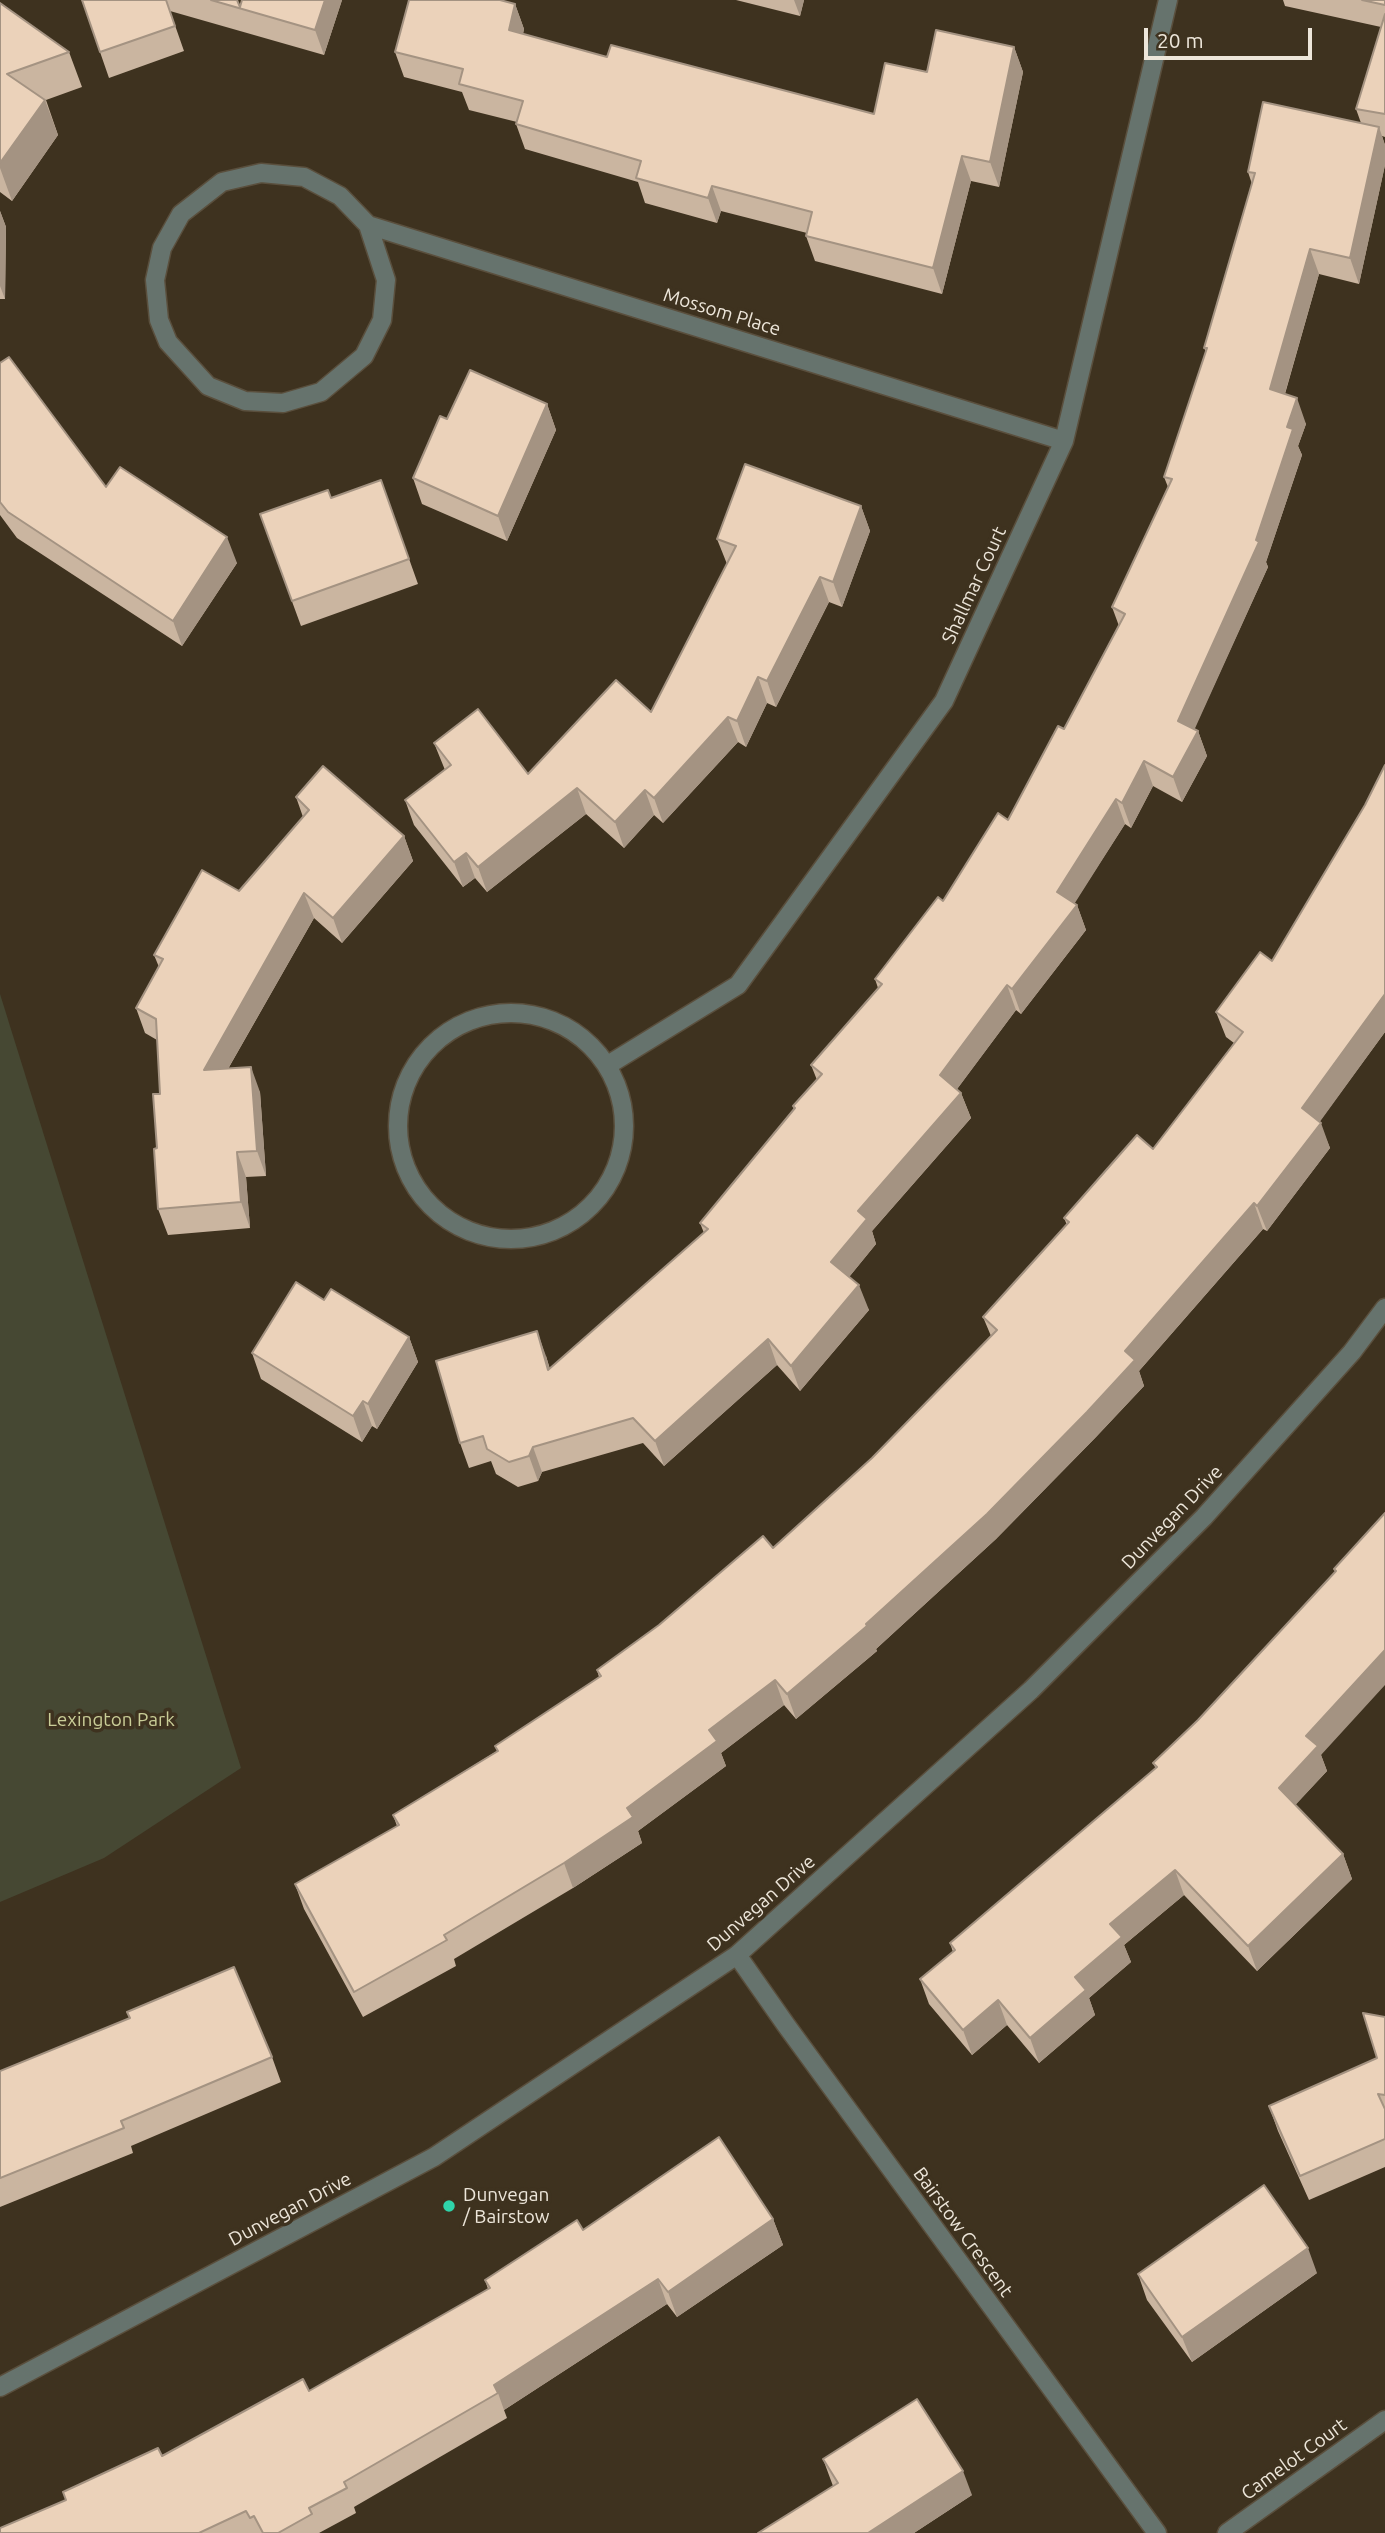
<!DOCTYPE html>
<style>
body{margin:0}
#map{position:relative;width:1385px;height:2533px;overflow:hidden;background:#3e321f;font-family:Ubuntu,sans-serif}
canvas{display:block}
.scale{position:absolute;left:1144px;top:28px;width:168px;height:32px;box-sizing:border-box;border:4px solid #ede6da;border-top:0;padding-left:9px;font-size:21px;line-height:24px;white-space:nowrap;color:#ede6da;-webkit-text-stroke:5px #3e321f;paint-order:stroke}
</style>
<div id="map">
<canvas width="1385" height="2533"></canvas>
<div class="scale">20 m</div>
</div>
<script>
const context = document.querySelector('canvas').getContext('2d');
context.lineJoin = 'round';
function fillPath(path, color) { context.fillStyle = color; context.fill(path, 'evenodd'); }
function trace(path, color, width, dash) { context.strokeStyle = color; context.lineWidth = width; context.lineCap = dash ? 'butt' : 'round'; context.setLineDash(dash || []); context.stroke(path); }
function label(font, color, halo, rows, align = 'center') {
  context.font = font + ' Ubuntu,sans-serif'; context.lineWidth = 7; context.setLineDash([]); context.textBaseline = 'middle'; context.strokeStyle = halo; context.fillStyle = color; for (const [text, x, y, turn = 0] of rows) {
    context.save(); context.translate(x, y); context.rotate((+turn || 0) * Math.PI / 180); context.textAlign = isNaN(turn) ? turn : align; if (halo) context.strokeText(text, 0, 0); context.fillText(text, 0, 0); context.restore();
  }
}
const green = new Path2D(`
 M 0,994 L 241,1768 L 104,1858 L 0,1902 Z`);
const minor = new Path2D(`
 M 368,225 L 386,280 L 382,320 L 364,356 L 321,392 L 283,403 L 245,401 L 208,386 L 168,342 L 159,320 L 155,280 L 162,248 L 181,214 L 222,182 L 261,173 L 304,177 L 340,196 L 368,225 L 1064,441
 M398 1126a113 113 0 1 1 226 0a113 113 0 1 1-226 0Z
 M 608,1065 L 738,985 L 944,701 L 1064,441 L 1168,0
 M 737,1955 L 786,2025 L 1157,2533
 M 0,2387 L 434,2157 L 737,1955 L 1031,1690 L 1204,1517 L 1352,1352 L 1385,1308
 M 1227,2533 L 1385,2420`);
const wall = new Path2D(`
 M 82,0 L 237,0 L 240,7 L 242,0 L 342,0 L 324,55 L 170,11 L 184,51 L 109,78 Z
 M 736,0 L 804,0 L 800,16 Z
 M 1283,0 L 1385,0 L 1385,137 L 1382,136 L 1385,145 L 1385,165 L 1359,284 L 1319,274 L 1285,394 L 1306,424 L 1298,446 L 1302,455 L 1266,562 L 1268,567 L 1194,729 L 1198,731 L 1207,756 L 1182,802 L 1153,786 L 1131,828 L 1125,824 L 1074,903 L 1077,905 L 1086,930 L 1021,1014 L 1016,1010 L 957,1089 L 961,1093 L 971,1118 L 872,1231 L 876,1244 L 849,1277 L 869,1310 L 800,1391 L 777,1365 L 664,1466 L 643,1443 L 542,1472 L 538,1481 L 518,1487 L 496,1474 L 491,1461 L 469,1468 L 460,1443 L 546,1356 L 550,1369 L 704,1233 L 700,1223 L 794,1110 L 793,1106 L 817,1080 L 811,1065 L 878,988 L 875,979 L 943,901 L 1008,820 L 1064,729 L 1119,626 L 1112,607 L 1168,487 L 1164,477 L 1206,352 L 1204,348 L 1252,184 L 1248,172 L 1361,123 L 1356,109 L 1381,27 L 1285,6 Z
 M 0,3 L 69,52 L 82,87 L 46,100 L 58,135 L 12,201 L 0,192 Z
 M 515,4 L 524,29 L 523,34 L 607,57 L 874,114 L 927,72 L 1014,47 L 1023,72 L 999,187 L 971,181 L 942,294 L 815,261 L 806,236 L 807,233 L 721,211 L 717,223 L 645,203 L 638,182 L 525,149 L 516,124 L 517,122 L 469,110 L 462,92 L 404,77 L 395,52 Z
 M 0,211 L 6,227 L 5,299 L 0,299 Z
 M 0,363 L 106,487 L 237,563 L 182,646 L 17,538 L 0,515 Z
 M 547,404 L 556,430 L 507,541 L 422,504 L 413,478 L 447,419 Z
 M 381,480 L 418,584 L 301,626 L 260,514 L 331,498 Z
 M 861,506 L 870,531 L 842,607 L 829,602 L 776,707 L 767,703 L 746,747 L 738,742 L 663,823 L 654,815 L 624,848 L 586,814 L 487,892 L 475,878 L 463,887 L 414,825 L 405,800 L 445,770 L 434,743 L 528,774 L 651,712 L 727,564 L 717,539 Z
 M 1385,765 L 1385,1032 L 1319,1122 L 1330,1148 L 1267,1231 L 1263,1229 L 1139,1371 L 1144,1386 L 1096,1437 L 996,1539 L 876,1649 L 877,1651 L 796,1719 L 784,1705 L 721,1753 L 726,1766 L 638,1831 L 642,1843 L 573,1888 L 454,1959 L 456,1966 L 363,2017 L 304,1909 L 295,1884 L 397,1826 L 393,1815 L 497,1751 L 495,1746 L 599,1677 L 597,1670 L 773,1548 L 872,1458 L 991,1336 L 983,1317 L 1067,1225 L 1064,1218 L 1153,1149 L 1234,1043 L 1226,1037 L 1216,1012 L 1272,961 L 1365,805 Z
 M 296,797 L 404,836 L 413,861 L 342,943 L 314,918 L 228,1069 L 260,1092 L 266,1176 L 246,1177 L 250,1228 L 168,1235 L 158,1209 L 157,1148 L 160,1094 L 157,1040 L 145,1033 L 136,1008 L 159,967 L 154,955 L 239,891 L 303,817 Z
 M 324,1300 L 409,1337 L 418,1362 L 377,1429 L 372,1426 L 362,1442 L 261,1379 L 252,1353 Z
 M 1385,1513 L 1321,1755 L 1327,1771 L 1295,1805 L 1343,1854 L 1352,1879 L 1257,1971 L 1184,1895 L 1124,1945 L 1131,1962 L 1089,1998 L 1095,2015 L 1039,2063 L 1007,2025 L 972,2055 L 929,2004 L 920,1979 L 953,1952 L 950,1943 L 1156,1769 L 1153,1763 L 1198,1720 L 1335,1572 L 1334,1569 Z
 M 1385,2017 L 1385,2167 L 1309,2200 L 1278,2131 L 1269,2106 L 1377,2058 Z
 M 272,2057 L 281,2082 L 131,2146 L 133,2153 L 0,2207 L 0,2071 Z
 M 773,2219 L 783,2245 L 677,2317 L 667,2304 L 504,2410 L 507,2418 L 354,2507 L 356,2513 L 319,2533 L 0,2533 L 66,2500 L 63,2492 L 162,2456 L 309,2391 L 488,2289 L 485,2280 L 583,2230 Z
 M 1317,2273 L 1192,2362 L 1147,2300 L 1138,2274 Z
 M 823,2459 L 972,2495 L 914,2533 L 758,2533 L 833,2486 Z`);
const shadedWall = new Path2D(`
 M 325,0 L 342,0 L 324,55 L 315,30 Z
 M 794,0 L 804,0 L 800,16 Z
 M 515,4 L 524,29 L 518,55 L 509,30 Z
 M 1014,47 L 1023,72 L 999,187 L 990,162 Z
 M 45,100 L 58,135 L 12,201 L 0,168 L 0,163 Z
 M 1379,127 L 1385,145 L 1385,165 L 1359,284 L 1350,258 Z
 M 962,156 L 971,181 L 942,294 L 933,268 Z
 M 712,186 L 721,211 L 717,223 L 708,198 Z
 M 0,211 L 6,227 L 5,299 L 0,286 Z
 M 1310,249 L 1319,274 L 1279,414 L 1270,389 Z
 M 1297,398 L 1306,424 L 1298,446 L 1302,455 L 1266,562 L 1268,567 L 1187,746 L 1178,721 L 1256,540 L 1287,427 Z
 M 547,404 L 556,430 L 507,541 L 498,516 Z
 M 861,506 L 870,531 L 842,607 L 833,582 Z
 M 227,537 L 237,563 L 182,646 L 173,621 Z
 M 820,577 L 829,602 L 776,707 L 767,681 Z
 M 758,677 L 767,703 L 746,747 L 737,721 Z
 M 728,717 L 738,742 L 663,823 L 654,798 Z
 M 1198,731 L 1207,756 L 1182,802 L 1173,777 Z
 M 1144,761 L 1153,786 L 1131,828 L 1122,803 Z
 M 577,788 L 586,814 L 487,892 L 478,867 Z
 M 645,790 L 654,815 L 624,848 L 615,822 Z
 M 1116,799 L 1125,824 L 1066,917 L 1057,892 Z
 M 404,836 L 413,861 L 342,943 L 333,918 Z
 M 466,853 L 475,878 L 463,887 L 454,862 Z
 M 304,893 L 314,918 L 213,1095 L 204,1070 Z
 M 1077,905 L 1086,930 L 1021,1014 L 1012,989 Z
 M 1007,985 L 1016,1010 L 949,1100 L 940,1075 Z
 M 1385,994 L 1385,1032 L 1311,1134 L 1302,1108 Z
 M 251,1067 L 260,1092 L 266,1176 L 257,1151 Z
 M 961,1093 L 971,1118 L 872,1231 L 876,1244 L 841,1287 L 831,1262 L 858,1211 Z
 M 1321,1123 L 1330,1148 L 1267,1231 L 1257,1206 Z
 M 237,1152 L 246,1177 L 250,1228 L 241,1202 Z
 M 1254,1203 L 1263,1229 L 1139,1371 L 1144,1386 L 1096,1437 L 996,1539 L 876,1649 L 877,1651 L 796,1719 L 787,1694 L 866,1624 L 1125,1351 Z
 M 859,1285 L 869,1310 L 800,1391 L 791,1366 Z
 M 537,1331 L 546,1356 L 557,1395 L 548,1370 Z
 M 409,1337 L 418,1362 L 377,1429 L 368,1404 Z
 M 768,1339 L 777,1365 L 664,1466 L 655,1441 Z
 M 363,1401 L 372,1426 L 362,1442 L 353,1416 Z
 M 533,1447 L 542,1472 L 538,1481 L 529,1456 Z
 M 1385,1650 L 1385,1685 L 1321,1755 L 1327,1771 L 1288,1813 L 1279,1788 L 1306,1736 Z
 M 775,1680 L 784,1705 L 721,1753 L 726,1766 L 638,1831 L 642,1843 L 573,1888 L 564,1863 L 627,1808 L 709,1730 Z
 M 1343,1854 L 1352,1879 L 1257,1971 L 1248,1946 Z
 M 1175,1870 L 1184,1895 L 1124,1945 L 1131,1962 L 1089,1998 L 1095,2015 L 1039,2063 L 1030,2038 L 1110,1924 Z
 M 998,2000 L 1007,2025 L 972,2055 L 963,2030 Z
 M 773,2219 L 783,2245 L 677,2317 L 668,2292 Z
 M 1308,2248 L 1317,2273 L 1192,2362 L 1182,2337 Z
 M 658,2279 L 667,2304 L 504,2410 L 498,2393 L 494,2385 Z
 M 963,2471 L 972,2495 L 914,2533 L 868,2533 Z`);
const building = new Path2D(`
 M 82,0 L 166,0 L 175,26 L 100,52 Z
 M 211,0 L 237,0 L 240,7 L 242,0 L 325,0 L 315,30 Z
 M 409,0 L 500,0 L 515,4 L 509,30 L 607,57 L 611,45 L 874,114 L 885,63 L 927,72 L 936,30 L 1014,47 L 990,162 L 962,156 L 933,268 L 806,236 L 812,212 L 712,186 L 708,198 L 636,178 L 641,161 L 516,124 L 523,101 L 459,84 L 463,69 L 395,52 Z
 M 1362,0 L 1385,0 L 1385,5 Z
 M 0,3 L 69,52 L 7,74 L 45,100 L 0,163 Z
 M 1385,14 L 1385,114 L 1356,109 Z
 M 1263,102 L 1379,127 L 1350,258 L 1310,249 L 1270,389 L 1297,398 L 1287,427 L 1293,429 L 1256,540 L 1259,542 L 1178,721 L 1198,731 L 1173,777 L 1144,761 L 1122,803 L 1116,799 L 1057,892 L 1077,905 L 1012,989 L 1007,985 L 940,1075 L 961,1093 L 858,1211 L 867,1219 L 831,1262 L 859,1285 L 791,1366 L 768,1339 L 655,1441 L 633,1418 L 533,1447 L 529,1456 L 509,1462 L 487,1449 L 483,1436 L 460,1443 L 436,1361 L 537,1331 L 548,1370 L 708,1229 L 700,1223 L 795,1108 L 793,1106 L 822,1074 L 811,1065 L 882,984 L 875,979 L 938,897 L 943,901 L 998,813 L 1008,820 L 1058,726 L 1064,729 L 1125,614 L 1112,607 L 1172,479 L 1164,477 L 1207,348 L 1204,348 L 1255,173 L 1248,172 Z
 M 9,357 L 106,487 L 120,467 L 227,537 L 173,621 L 8,512 L 0,502 L 0,363 Z
 M 470,370 L 547,404 L 498,516 L 413,478 L 440,416 L 447,419 Z
 M 745,464 L 861,506 L 833,582 L 820,577 L 767,681 L 758,677 L 737,721 L 728,717 L 654,798 L 645,790 L 615,822 L 577,788 L 478,867 L 466,853 L 454,862 L 405,800 L 451,765 L 434,743 L 478,709 L 528,774 L 616,680 L 651,712 L 736,546 L 717,539 Z
 M 381,480 L 409,559 L 292,601 L 260,514 L 328,490 L 331,498 Z
 M 1385,765 L 1385,994 L 1302,1108 L 1321,1123 L 1257,1206 L 1254,1203 L 1125,1351 L 1135,1360 L 1087,1412 L 987,1514 L 866,1624 L 867,1626 L 787,1694 L 775,1680 L 709,1730 L 717,1741 L 627,1808 L 633,1817 L 564,1863 L 444,1935 L 447,1940 L 354,1992 L 295,1884 L 399,1825 L 393,1815 L 498,1751 L 495,1746 L 601,1676 L 597,1670 L 659,1625 L 763,1536 L 773,1548 L 872,1458 L 997,1330 L 983,1317 L 1069,1222 L 1064,1218 L 1137,1135 L 1153,1149 L 1243,1032 L 1216,1012 L 1260,952 L 1272,961 L 1365,805 Z
 M 323,766 L 404,836 L 333,918 L 304,893 L 204,1070 L 251,1067 L 257,1151 L 237,1152 L 241,1202 L 158,1209 L 154,1149 L 157,1148 L 153,1094 L 160,1094 L 156,1019 L 136,1008 L 163,959 L 154,955 L 202,870 L 239,891 L 309,810 L 296,797 Z
 M 296,1282 L 324,1300 L 331,1289 L 409,1337 L 368,1404 L 363,1401 L 353,1416 L 252,1353 Z
 M 1385,1513 L 1385,1650 L 1306,1736 L 1318,1746 L 1279,1788 L 1343,1854 L 1248,1946 L 1175,1870 L 1110,1924 L 1122,1937 L 1075,1977 L 1086,1990 L 1030,2038 L 998,2000 L 963,2030 L 920,1979 L 955,1950 L 950,1943 L 1157,1767 L 1153,1763 L 1198,1720 L 1336,1571 L 1334,1569 Z
 M 234,1967 L 272,2057 L 121,2121 L 124,2128 L 0,2178 L 0,2071 L 130,2018 L 127,2012 Z
 M 1363,2013 L 1385,2017 L 1385,2095 L 1378,2094 L 1385,2109 L 1385,2139 L 1300,2176 L 1269,2106 L 1377,2058 Z
 M 719,2137 L 773,2219 L 668,2292 L 658,2279 L 494,2385 L 498,2393 L 344,2482 L 347,2488 L 309,2508 L 312,2514 L 278,2533 L 263,2533 L 254,2516 L 250,2518 L 246,2511 L 199,2533 L 0,2533 L 0,2528 L 66,2500 L 63,2492 L 158,2448 L 162,2456 L 303,2379 L 309,2391 L 490,2288 L 485,2280 L 577,2220 L 583,2230 Z
 M 1264,2185 L 1308,2248 L 1182,2337 L 1138,2274 Z
 M 917,2399 L 963,2471 L 868,2533 L 758,2533 L 838,2483 L 823,2459 Z`);
const markers = [
 [449,2206,7,"#2fd4aa"]
];
const streetNames = [
 ["Mossom Place",722,312,17],
 ["Shallmar Court",974,585,-65],
 ["Dunvegan Drive",1172,1517,-46],
 ["Dunvegan Drive",761,1903,-41],
 ["Dunvegan Drive",290,2209,-28],
 ["Bairstow Crescent",963,2232,54],
 ["Camelot Court",1294,2459,-36]
];
const parkNames = [
 ["Lexington Park",111,1720]
];
const poiNames = [
 ["Dunvegan",463,2195],
 ["/ Bairstow",463,2217]
];
fillPath(green, '#464833');
trace(minor, '#5a4f3d', 21);
trace(minor, '#66736d', 18);
fillPath(wall, '#cab5a0');
fillPath(shadedWall, '#a49382');
fillPath(building, '#ebd2ba');
trace(building, '#a49382', 2);
for (const [x, y, r, color] of markers) { const dot = new Path2D(); dot.arc(x, y, r, 0, 2 * Math.PI); context.fillStyle = color; context.fill(dot); trace(dot, '#3e321f', 2.5); }
label('19px', '#ede6da', '#3e321f', streetNames);
label('19px', '#c9cd97', '#3e321f', parkNames);
label('19px', '#ede6da', '#3e321f', poiNames, 'left');
</script>
